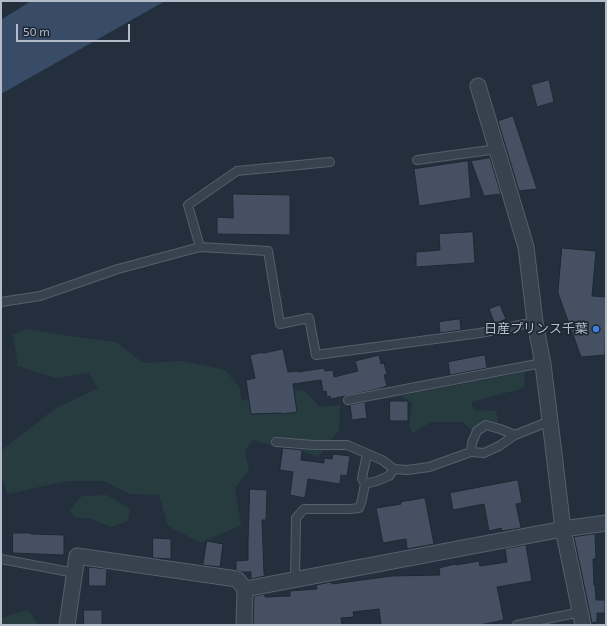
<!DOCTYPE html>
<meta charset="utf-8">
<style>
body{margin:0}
#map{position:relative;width:607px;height:626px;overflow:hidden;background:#242f3e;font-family:"Exo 2",sans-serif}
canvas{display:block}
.frame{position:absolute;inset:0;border:2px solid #b4bcc9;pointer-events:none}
.scale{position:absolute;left:16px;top:24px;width:114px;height:18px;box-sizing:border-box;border:2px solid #b4bcc9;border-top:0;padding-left:5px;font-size:12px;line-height:14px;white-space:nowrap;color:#b4bcc9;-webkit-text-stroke:3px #1d2633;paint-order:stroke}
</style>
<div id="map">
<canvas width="607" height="626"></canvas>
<div class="frame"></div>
<div class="scale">50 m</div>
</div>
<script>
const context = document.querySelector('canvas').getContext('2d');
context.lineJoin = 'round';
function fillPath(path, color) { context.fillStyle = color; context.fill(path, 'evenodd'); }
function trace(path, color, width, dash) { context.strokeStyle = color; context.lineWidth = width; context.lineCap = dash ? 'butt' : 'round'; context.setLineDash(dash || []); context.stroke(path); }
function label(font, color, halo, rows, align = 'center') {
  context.font = font + ' "Exo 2","Noto Sans JP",sans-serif'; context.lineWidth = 3.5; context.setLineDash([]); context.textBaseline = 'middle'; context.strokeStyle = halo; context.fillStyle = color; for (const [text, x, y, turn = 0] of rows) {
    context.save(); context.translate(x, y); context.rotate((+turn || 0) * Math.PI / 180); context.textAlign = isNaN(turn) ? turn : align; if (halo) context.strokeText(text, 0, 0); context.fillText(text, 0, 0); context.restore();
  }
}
const green = new Path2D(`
 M 27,329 L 68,336 L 116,342 L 143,363 L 183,361 L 225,370 L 240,388 L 241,401 L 277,392 L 304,390 L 320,407 L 340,405 L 339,430 L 318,457 L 290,446 L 274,446 L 252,440 L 245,452 L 249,470 L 235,488 L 241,525 L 201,543 L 168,526 L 159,495 L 130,494 L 104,481 L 67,481 L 8,494 L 1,476 L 1,451 L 53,410 L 98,388 L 89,373 L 55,378 L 18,366 L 13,335 Z
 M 525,372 L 524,388 L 471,402 L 474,410 L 496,411 L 498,421 L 488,430 L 472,431 L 463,422 L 431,422 L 413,433 L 409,427 L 412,403 L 400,396 Z
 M 107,495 L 130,509 L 128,521 L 111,527 L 91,519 L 75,517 L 69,510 L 82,496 Z
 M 28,610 L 37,623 L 37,625 L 1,625 L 1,618 Z`);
const water = new Path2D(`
 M 31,1 L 165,1 L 1,94 L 1,20 Z`);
const building = new Path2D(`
 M 549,80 L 554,102 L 537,107 L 531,85 Z
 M 513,116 L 537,189 L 519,191 L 498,121 Z
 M 490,158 L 501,194 L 484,196 L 471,161 Z
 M 468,161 L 471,198 L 419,206 L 414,169 Z
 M 233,194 L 290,195 L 290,235 L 217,234 L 217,217 L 233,218 Z
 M 473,232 L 475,263 L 416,267 L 416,252 L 440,250 L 439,234 Z
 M 562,248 L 596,251 L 592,296 L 606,297 L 605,355 L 581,357 L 558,293 Z
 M 500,305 L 506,319 L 495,324 L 489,309 Z
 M 460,319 L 461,330 L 440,333 L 439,322 Z
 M 283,349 L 288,372 L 298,371 L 298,372 L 324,368 L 325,371 L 333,370 L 334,377 L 358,371 L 355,361 L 379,355 L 381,364 L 384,363 L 387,374 L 384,375 L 387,386 L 378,389 L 331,399 L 330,396 L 327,397 L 326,391 L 323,392 L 321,380 L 293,384 L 297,412 L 282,414 L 282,413 L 251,414 L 246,380 L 255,378 L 250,355 L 263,352 L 263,353 Z
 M 485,355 L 487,368 L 450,375 L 448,362 Z
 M 390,401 L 408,401 L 408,421 L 390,421 Z
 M 365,402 L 367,418 L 352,420 L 350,405 Z
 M 283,448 L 302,450 L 301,460 L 324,463 L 324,458 L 332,459 L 333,454 L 350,456 L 347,476 L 341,475 L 340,484 L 308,479 L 305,498 L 290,495 L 293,472 L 280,470 Z
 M 518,480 L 522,503 L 516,504 L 521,528 L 502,531 L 501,528 L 489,531 L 484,504 L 453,510 L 450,493 Z
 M 250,489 L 267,490 L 266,520 L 262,520 L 264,574 L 265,576 L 251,579 L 251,572 L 243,572 L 236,570 L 236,561 L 248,560 L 248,542 Z
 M 425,498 L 434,544 L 407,549 L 406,539 L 383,543 L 376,508 L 401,504 L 401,502 Z
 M 13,533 L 31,533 L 31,534 L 64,535 L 64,555 L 13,553 Z
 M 595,534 L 596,559 L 593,559 L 594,585 L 595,585 L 596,600 L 605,600 L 605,613 L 597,613 L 597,622 L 592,623 L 574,537 Z
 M 153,538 L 171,539 L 171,559 L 153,558 Z
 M 207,541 L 223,544 L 220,567 L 203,565 Z
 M 526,545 L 532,581 L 497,587 L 504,620 L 480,625 L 381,625 L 379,609 L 353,612 L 354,617 L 341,618 L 342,625 L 253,625 L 254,596 L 265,594 L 265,597 L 290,596 L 290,591 L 317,589 L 316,585 L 331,582 L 332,584 L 392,576 L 440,575 L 439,568 L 455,564 L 456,565 L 479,561 L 480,566 L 507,562 L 505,549 Z
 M 89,567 L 107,569 L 106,586 L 89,586 Z
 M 84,610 L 102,610 L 102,625 L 84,625 Z`);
const service = new Path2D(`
 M 417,160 L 497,149
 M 200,247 L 188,205 L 237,171 L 330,162
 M 1,302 L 40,296 L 118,269 L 200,247 L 268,251 L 280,324 L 309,318 L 316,355 L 480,333 L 535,322
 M 348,400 L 542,363
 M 276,442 L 314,445 L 347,445 L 382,460 L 394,469 L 407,470 L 429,467 L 471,452 L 484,453 L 499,446 L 515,435 L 550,421
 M 471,452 L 472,443 L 477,431 L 486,425 L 500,429 L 515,435
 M 365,484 L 362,478 L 367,454
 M 1,559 L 75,573
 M 295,580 L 296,518 L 304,509 L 350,509 L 359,508 C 363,500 363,492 365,484 L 377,481 L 389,476 L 394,469
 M 517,625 L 581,612`);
const minor = new Path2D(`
 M 478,86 L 526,247 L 535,322 L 543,364 L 551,429 L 563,529 L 583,625
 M 245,589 L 563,529 L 606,523
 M 67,625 L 77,556 L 237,579 L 245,589 L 244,625`);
const markers = [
 [596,329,4,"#3f7fe0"]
];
const poiNames = [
 ["日産プリンス千葉",588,329]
];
fillPath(green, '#263c3f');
fillPath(water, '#394c67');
fillPath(building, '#455162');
trace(building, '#1f2835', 1);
trace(service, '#565f6c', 10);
trace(minor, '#565f6c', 17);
trace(service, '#38414e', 8);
trace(minor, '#38414e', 15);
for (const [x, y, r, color] of markers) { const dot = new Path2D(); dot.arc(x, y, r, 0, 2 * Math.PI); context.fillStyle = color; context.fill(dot); trace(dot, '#1d2633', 1.5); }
label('13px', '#b4bcc9', '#1d2633', poiNames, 'right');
</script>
